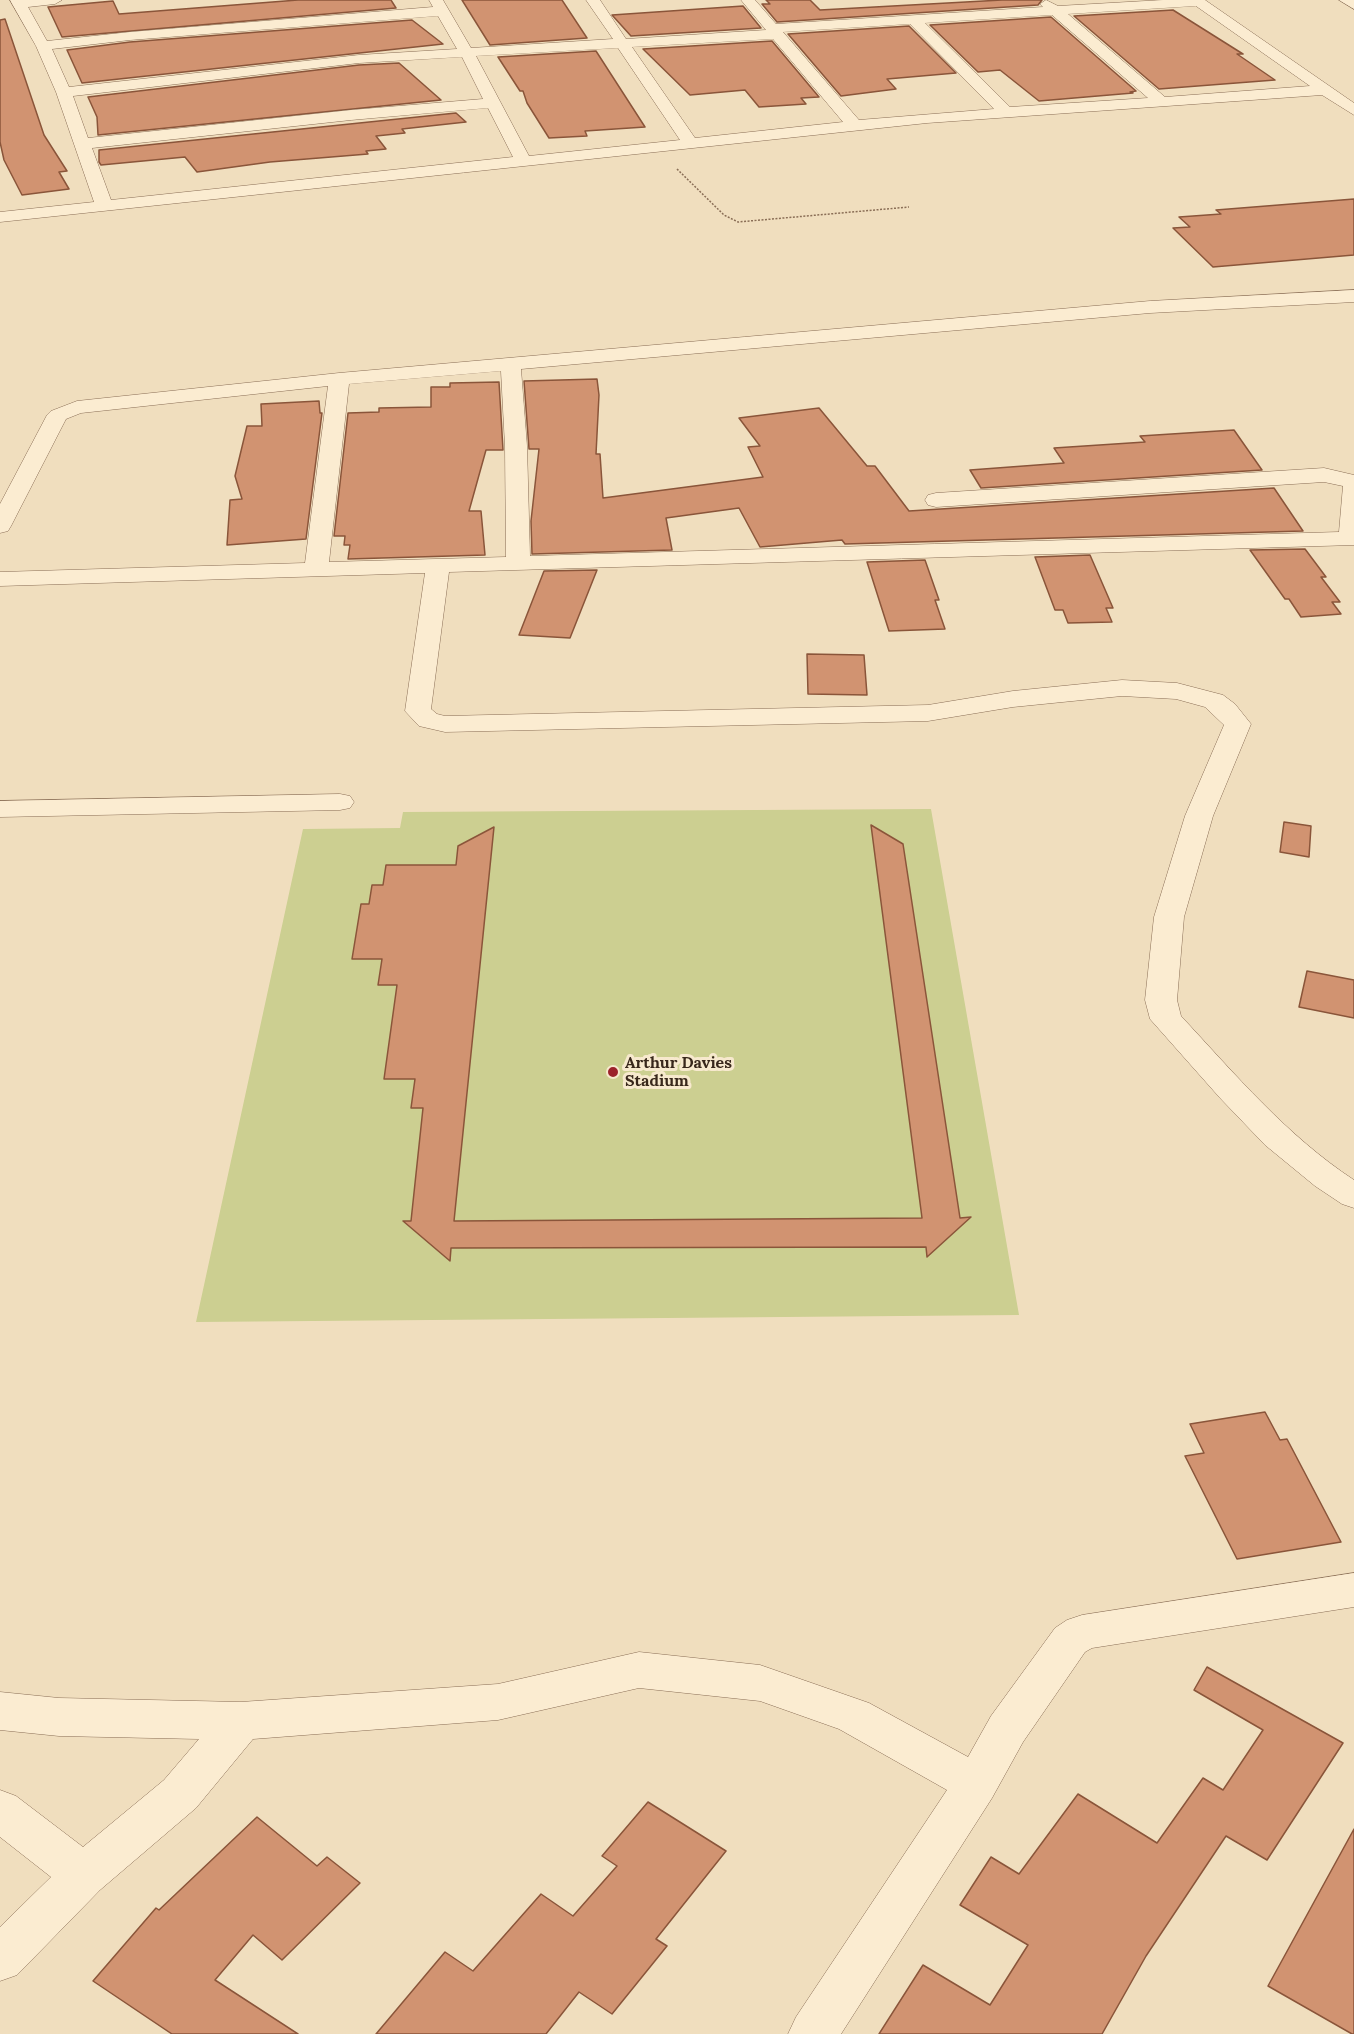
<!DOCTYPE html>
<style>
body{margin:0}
canvas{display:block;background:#f0debe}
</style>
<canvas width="1354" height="2034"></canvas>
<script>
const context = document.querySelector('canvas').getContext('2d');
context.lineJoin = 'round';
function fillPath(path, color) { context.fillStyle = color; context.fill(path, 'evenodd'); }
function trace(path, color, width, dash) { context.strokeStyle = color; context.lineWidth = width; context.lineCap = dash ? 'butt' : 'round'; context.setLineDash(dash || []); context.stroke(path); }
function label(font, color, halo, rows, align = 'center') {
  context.font = font + ' Lora,serif'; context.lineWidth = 6; context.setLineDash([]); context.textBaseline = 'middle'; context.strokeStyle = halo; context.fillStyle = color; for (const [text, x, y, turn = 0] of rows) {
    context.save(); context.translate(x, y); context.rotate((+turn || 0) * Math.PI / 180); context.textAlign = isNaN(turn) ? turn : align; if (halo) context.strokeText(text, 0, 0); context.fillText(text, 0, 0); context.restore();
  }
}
const green = new Path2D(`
 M 931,809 L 1019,1315 L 196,1322 L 303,829 L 400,828 L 403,812 Z`);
const building = new Path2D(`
 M 298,0 L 391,0 L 396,8 L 62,37 L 48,7 L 113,1 L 119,14 Z
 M 462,0 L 562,0 L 587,38 L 490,45 Z
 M 766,0 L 810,0 L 820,10 L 1002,0 L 1042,0 L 1038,5 L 777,22 L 762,4 L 770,4 Z
 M 743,6 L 761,28 L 631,36 L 612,15 Z
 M 1173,10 L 1243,54 L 1237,54 L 1275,80 L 1159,89 L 1074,16 Z
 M 1051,17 L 1136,91 L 1130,92 L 1133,93 L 1039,101 L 1000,70 L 978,72 L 930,25 Z
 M 5,19 L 44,135 L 67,171 L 59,172 L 69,189 L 22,195 L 4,160 L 0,142 L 0,20 Z
 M 412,20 L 443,44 L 82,83 L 67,50 L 130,42 Z
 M 909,26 L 956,73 L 887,79 L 896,89 L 841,96 L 788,34 Z
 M 772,41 L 819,97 L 801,98 L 806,104 L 759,107 L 745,90 L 690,95 L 643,49 Z
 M 596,51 L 645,127 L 585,131 L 587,136 L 549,138 L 527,103 L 523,91 L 520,91 L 498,57 Z
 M 399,63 L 441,100 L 98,135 L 97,117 L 88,97 L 359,65 Z
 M 456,113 L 466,122 L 402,129 L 405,133 L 376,136 L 386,149 L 366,151 L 368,154 L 270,162 L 197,172 L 185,157 L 101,165 L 99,162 L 99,150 Z
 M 1354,199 L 1354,255 L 1213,267 L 1173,228 L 1190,227 L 1179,217 L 1221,214 L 1216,210 Z
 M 597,379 L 599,395 L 596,454 L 600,454 L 603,498 L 763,477 L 748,447 L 760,446 L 739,418 L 819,408 L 867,466 L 875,466 L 909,511 L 1274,488 L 1303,531 L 845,544 L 842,540 L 760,547 L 739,508 L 666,518 L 672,550 L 532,554 L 531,521 L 539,449 L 529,449 L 524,381 Z
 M 499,382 L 503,450 L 486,450 L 469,511 L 481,511 L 485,555 L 348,559 L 350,545 L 344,545 L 345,536 L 334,536 L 348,413 L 379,412 L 379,408 L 431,407 L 431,387 L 450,387 L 450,383 Z
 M 319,401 L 320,413 L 322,413 L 306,539 L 227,545 L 230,500 L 242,499 L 235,476 L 247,426 L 262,426 L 261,404 Z
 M 1234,430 L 1262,470 L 981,488 L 970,470 L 1064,463 L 1054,448 L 1145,442 L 1140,436 Z
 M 1305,549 L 1326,577 L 1321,577 L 1340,602 L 1332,602 L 1341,614 L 1301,617 L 1289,599 L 1285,599 L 1250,550 Z
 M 1090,555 L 1113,608 L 1106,608 L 1112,622 L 1068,623 L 1063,610 L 1055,610 L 1035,557 Z
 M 925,560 L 939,600 L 935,600 L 945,629 L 889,631 L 867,562 Z
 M 597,570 L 570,638 L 519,635 L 544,571 Z
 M 807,654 L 864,655 L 867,695 L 808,694 Z
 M 1284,822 L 1311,826 L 1309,857 L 1280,852 Z
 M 871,825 L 903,844 L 960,1218 L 971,1217 L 927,1257 L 926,1247 L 451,1248 L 450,1261 L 403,1221 L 411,1221 L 423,1108 L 411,1108 L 415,1079 L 384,1079 L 397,985 L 378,985 L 382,959 L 352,959 L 361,904 L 369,904 L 372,885 L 383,885 L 386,865 L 456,865 L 458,846 L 494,827 L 454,1221 L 922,1218 Z
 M 1307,971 L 1354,980 L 1354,1018 L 1299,1007 Z
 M 1265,1412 L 1280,1440 L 1287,1439 L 1341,1542 L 1237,1559 L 1185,1456 L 1204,1453 L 1190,1424 Z
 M 1207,1667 L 1343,1743 L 1267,1860 L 1226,1836 L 1146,1956 L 1102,2034 L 879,2034 L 923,1965 L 990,2005 L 1028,1945 L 960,1905 L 991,1857 L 1019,1874 L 1078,1794 L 1157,1843 L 1203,1778 L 1223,1790 L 1263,1730 L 1194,1690 Z
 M 648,1802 L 726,1851 L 656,1939 L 667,1946 L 612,2014 L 579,1992 L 546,2034 L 376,2034 L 445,1952 L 473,1971 L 541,1894 L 573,1916 L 617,1866 L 602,1856 Z
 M 257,1817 L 317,1866 L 327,1857 L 360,1883 L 282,1960 L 253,1935 L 215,1980 L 298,2034 L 172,2034 L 93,1981 L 156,1908 L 159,1910 Z
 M 1354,1829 L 1354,2034 L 1352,2034 L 1268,1986 Z`);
const path = new Path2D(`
 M 677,169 L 724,215 L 738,222 L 909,207`);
const minor = new Path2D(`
 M 10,0 L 62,0 L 55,4 L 28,7 L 47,41 L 130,32 L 433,7 L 429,0 L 443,0 L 471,48 L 613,39 L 586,0 L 600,0 L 626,39 L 766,30 L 741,0 L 755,0 L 776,24 L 1043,7 L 1040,4 L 1046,0 L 1058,6 L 1163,0 L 1205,0 L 1354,103 L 1354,115 L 1322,95 L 927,123 L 0,222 L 0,212 L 94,202 L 56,92 L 36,46 ZM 1196,6 L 1310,86 L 1165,97 L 1068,14 ZM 1052,15 L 1148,98 L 1010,107 L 925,23 ZM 438,16 L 457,49 L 359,55 L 69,87 L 52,49 L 130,40 ZM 910,24 L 994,109 L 859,120 L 783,32 ZM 773,39 L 843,122 L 695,138 L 632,47 ZM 618,48 L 680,140 L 529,156 L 476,56 ZM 462,57 L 483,99 L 351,110 L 88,138 L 73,96 L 359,63 ZM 488,108 L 513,157 L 111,200 L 92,148 L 351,120 Z
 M 1339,0 L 1354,0 L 1354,9 Z
 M 1354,290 L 1354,302 L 1150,313 L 521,369 L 527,446 L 530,556 L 1339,532 L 1343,486 L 1324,482 L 936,507 L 928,505 L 925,500 L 928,495 L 936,493 L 1324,468 L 1354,475 L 1354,545 L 449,572 L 431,709 L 437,714 L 445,716 L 928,705 L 1013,691 L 1122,680 L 1177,683 L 1223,695 L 1235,704 L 1251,724 L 1213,816 L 1184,917 L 1177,1000 L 1181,1016 C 1235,1074 1287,1136 1354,1180 L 1354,1208 L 1342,1204 L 1315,1186 L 1265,1145 L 1220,1098 L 1150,1019 L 1145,1000 L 1154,917 L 1185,816 L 1224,725 L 1205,707 L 1176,699 L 1122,696 L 1013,707 L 928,721 L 445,732 L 419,726 L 405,711 L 425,573 L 0,586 L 0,572 L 305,563 L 328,386 L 81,413 L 66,419 L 11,526 L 8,531 L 0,533 L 0,504 L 47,415 L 51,411 L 77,401 L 339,373 L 1150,301 ZM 501,371 L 505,446 L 506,557 L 329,562 L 349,384 Z
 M 340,794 L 350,796 L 354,802 L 350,808 L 340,810 L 0,817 L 0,801 Z
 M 1354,1573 L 1354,1607 L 1092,1648 L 1085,1652 L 1023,1742 L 992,1798 L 841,2034 L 788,2034 L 796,2017 L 947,1790 L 839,1729 L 760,1701 L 639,1688 L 498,1720 L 253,1739 L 196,1808 L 100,1890 L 17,1975 L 0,1981 L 0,1927 L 51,1877 L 0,1837 L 0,1790 L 16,1796 L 83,1847 L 164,1780 L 199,1739 L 59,1736 L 0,1730 L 0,1692 L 59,1698 L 241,1702 L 498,1684 L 639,1652 L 760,1665 L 869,1703 L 968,1757 L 991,1716 L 1055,1628 L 1067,1620 L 1082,1615 Z`);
const markers = [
 [613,1072,6,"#9c222b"]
];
const poiNames = [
 ["Arthur Davies",625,1063],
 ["Stadium",625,1081]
];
fillPath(green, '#cccf91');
fillPath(building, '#d19371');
trace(building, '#8a553a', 1.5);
trace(minor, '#8a6e56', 1);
trace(path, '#8a6e56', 1.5, [2, 1.5]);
fillPath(minor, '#fbecd1');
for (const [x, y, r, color] of markers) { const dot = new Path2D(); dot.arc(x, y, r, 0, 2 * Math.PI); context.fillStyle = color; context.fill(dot); trace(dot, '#f7e9ce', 2); }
label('bold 16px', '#38271b', '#f7e9ce', poiNames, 'left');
</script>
